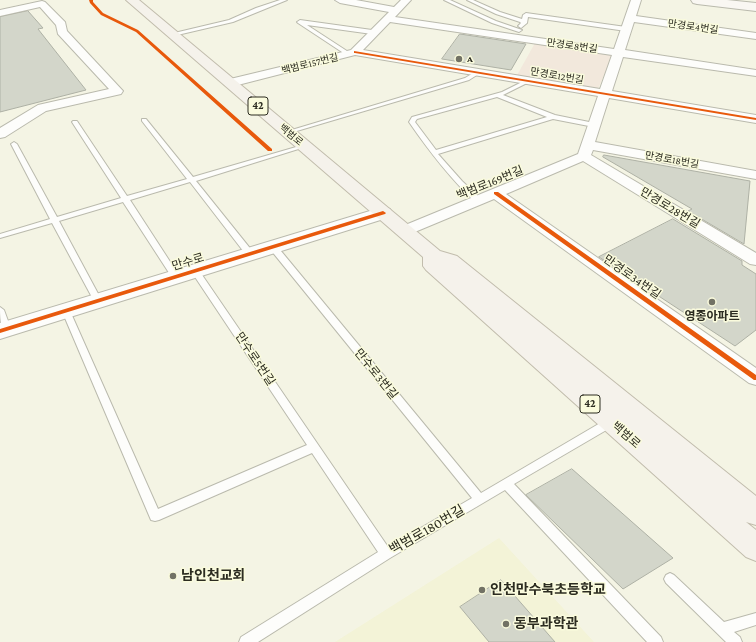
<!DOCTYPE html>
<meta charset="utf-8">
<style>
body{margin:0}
canvas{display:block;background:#f4f4e4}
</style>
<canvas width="756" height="642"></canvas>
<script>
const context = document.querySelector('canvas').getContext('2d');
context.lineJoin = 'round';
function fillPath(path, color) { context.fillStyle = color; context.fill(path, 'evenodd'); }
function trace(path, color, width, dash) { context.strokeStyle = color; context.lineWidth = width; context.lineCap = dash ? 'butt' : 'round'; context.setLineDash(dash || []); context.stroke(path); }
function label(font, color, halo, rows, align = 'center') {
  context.font = font + ' "Crimson Pro","Noto Sans KR",serif'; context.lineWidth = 3; context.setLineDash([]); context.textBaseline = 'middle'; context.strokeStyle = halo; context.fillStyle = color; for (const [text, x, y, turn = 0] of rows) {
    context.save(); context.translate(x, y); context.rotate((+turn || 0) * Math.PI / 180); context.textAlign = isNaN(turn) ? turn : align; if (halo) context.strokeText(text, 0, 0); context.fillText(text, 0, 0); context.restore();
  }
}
const built = new Path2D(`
 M 499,538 L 594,642 L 335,642 Z`);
const green = new Path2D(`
 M 535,43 L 613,55 L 597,91 L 516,77 Z`);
const building = new Path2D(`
 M 28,11 L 43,28 L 38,29 L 86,90 L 0,112 L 0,17 Z
 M 460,34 L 526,44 L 511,70 L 442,59 Z
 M 604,155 L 750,181 L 744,244 L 688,211 L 692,209 L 603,157 Z
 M 673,219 L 742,261 L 742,265 L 756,274 L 756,330 L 735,346 L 599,257 Z
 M 572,469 L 673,558 L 623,589 L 526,495 Z
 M 501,580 L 555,642 L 489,642 L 460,607 Z`);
const service = new Path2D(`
 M 280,0 L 287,0 L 233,22 L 173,36 L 170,34 L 229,20 L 256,8 Z
 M 444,0 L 450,0 L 496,21 L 522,30 L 519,32 L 492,23 Z
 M 467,0 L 473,0 L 500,12 L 522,19 L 523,15 L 526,13 L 626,27 L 629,29 L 626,31 L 528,17 L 527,23 L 521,28 L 518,26 L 521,23 L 520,22 L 496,14 Z
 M 300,20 L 372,30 L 376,29 L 379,31 L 372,34 L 307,25 L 350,53 L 351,54 L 348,56 L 298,23 L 297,22 Z
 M 475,72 L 480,73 L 469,80 L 290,133 L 285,132 L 465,78 Z
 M 526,80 L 531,81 L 503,95 L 555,115 L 594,123 L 597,125 L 594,127 L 553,119 L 438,154 L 462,181 L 482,200 L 478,202 L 475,202 C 449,177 429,151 409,122 L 412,117 L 502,92 ZM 497,97 L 547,117 L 436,150 L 415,122 L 417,119 Z
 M 142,119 L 146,119 L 193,177 L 303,145 L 307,145 L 308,146 L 196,181 L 253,252 L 254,254 L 253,256 L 247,256 L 190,182 L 130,200 L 180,277 L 179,279 L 173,279 L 123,202 L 59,221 L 102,301 L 98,304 L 94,301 L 52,223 L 0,238 L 0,234 L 50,219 L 11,144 L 14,142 L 17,144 L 57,217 L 121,198 L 72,122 L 73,121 L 77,121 L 127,196 L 187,179 L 142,121 Z
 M 270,245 L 276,245 L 481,493 L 607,419 L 611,418 L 615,419 L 616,422 L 615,425 L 514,484 L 661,637 L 663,642 L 647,642 L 505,490 L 390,558 L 258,642 L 239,642 L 241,637 L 378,552 L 312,453 L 159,520 L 155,521 L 151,520 L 62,311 L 63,309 L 69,309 L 70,311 L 158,509 L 307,445 L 191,271 L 195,268 L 198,269 L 388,547 L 472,498 L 270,249 L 269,247 Z
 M 0,307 L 4,310 L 11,329 L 9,331 L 6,332 C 0,329 0,315 0,307 Z
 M 670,573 L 674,575 L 724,622 L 756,613 L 756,625 L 734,632 L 740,637 L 742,642 L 726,642 L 666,583 L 664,579 L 666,575 Z`);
const minor = new Path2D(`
 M 335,0 L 356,0 L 394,7 L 401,0 L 411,0 L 395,17 L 614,49 L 631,0 L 641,0 L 636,16 L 756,33 L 756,39 L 634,22 L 625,50 L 756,70 L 756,76 L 623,57 L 612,91 L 756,115 L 756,123 L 609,98 L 595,142 L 756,171 L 756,179 L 593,150 L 591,155 L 756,253 L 756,265 L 750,264 L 583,161 L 506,194 L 756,368 L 756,385 L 749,383 L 494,199 L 410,234 L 404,236 L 398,234 L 396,231 L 398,228 L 578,154 L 598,96 L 355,55 L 230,87 L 226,86 L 224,83 L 226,80 L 351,50 L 389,12 L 340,3 ZM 390,22 L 612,55 L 600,89 L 363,50 Z
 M 42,1 L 45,2 L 65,22 L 67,31 L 123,91 L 121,94 L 46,111 L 5,137 L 0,138 L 0,128 L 38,105 L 109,89 L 58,34 L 56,25 L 40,7 L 0,16 L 0,10 Z`);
const tertiary = new Path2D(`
 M 383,207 L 390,209 L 392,213 L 390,217 L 0,339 L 0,323 Z`);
const secondary = new Path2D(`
 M 691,0 L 727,0 L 756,3 L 756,11 L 697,4 L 693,3 Z`);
const primary = new Path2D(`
 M 126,0 L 139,0 L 440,251 L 457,256 L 756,496 L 756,525 L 746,522 L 756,530 L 756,561 L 746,557 L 426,270 L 423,266 L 423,257 Z`);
const cycleway = new Path2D(`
 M 89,0 L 93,0 L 93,2 L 103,13 L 138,30 L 272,149 L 272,151 L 268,151 L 136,32 L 101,15 L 90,3 Z
 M 354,51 L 756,118 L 756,120 L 355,53 L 354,53 Z
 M 494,192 L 498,192 L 756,375 L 756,380 L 754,380 L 494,194 Z
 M 383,211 L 386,213 L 385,214 L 0,333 L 0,329 Z`);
const markers = [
 [459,59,4,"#727265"],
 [712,302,4,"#727265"],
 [173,576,4,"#727265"],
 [482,590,4,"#727265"],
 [506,624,4,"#727265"]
];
const farStreetnames = [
 ["만경로4번길",693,27,8],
 ["만경로8번길",572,46,8],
 ["백범로157번길",310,64,-14],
 ["만경로12번길",557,76,10],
 ["백범로",291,135,40],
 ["만경로18번길",672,160,10]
];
const farPoinames = [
 ["A",467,59]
];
const shields = [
 [258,106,20],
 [590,404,20]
];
const shieldNames = [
 ["42",258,106],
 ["42",590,404]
];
const streetNames = [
 ["백범로169번길",490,183,-22],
 ["만경로28번길",670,208,31],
 ["만수로",188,262,-17],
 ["만경로34번길",632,277,35],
 ["만수로5번길",255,359,56],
 ["만수로3번길",376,374,51],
 ["백범로",626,435,41]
];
const poiNames = [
 ["영종아파트",712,316]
];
const nearStreetnames = [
 ["백범로180번길",427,530,-30]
];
const nearPoinames = [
 ["남인천교회",181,576],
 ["인천만수북초등학교",490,590],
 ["동부과학관",514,624]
];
fillPath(built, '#f3f3d7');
fillPath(green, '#f2e8dc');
fillPath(building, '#d3d6ca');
trace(building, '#aeb1a5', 1);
trace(service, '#babaad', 2);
trace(minor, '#babaad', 2);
trace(tertiary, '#babaad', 2);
trace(secondary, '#babaad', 2);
trace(primary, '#c2bdad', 2);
fillPath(service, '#fdfdfb');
fillPath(minor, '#fdfdfb');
fillPath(tertiary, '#fdfdfb');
fillPath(secondary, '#f9f7f2');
fillPath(primary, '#f5f2eb');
fillPath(cycleway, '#e8590c');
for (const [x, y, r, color] of markers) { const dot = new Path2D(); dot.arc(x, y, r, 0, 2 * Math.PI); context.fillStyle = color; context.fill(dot); trace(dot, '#fafbdd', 1.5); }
label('10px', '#2c2c21', '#fafbdd', farStreetnames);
label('bold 10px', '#2c2c21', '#fafbdd', farPoinames, 'left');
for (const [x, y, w] of shields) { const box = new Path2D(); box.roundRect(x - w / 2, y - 9, w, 18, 3); context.fillStyle = '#fafbdd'; context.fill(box); trace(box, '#2c2c21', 1); }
label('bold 11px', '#2c2c21', null, shieldNames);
label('12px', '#2c2c21', '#fafbdd', streetNames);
label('bold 12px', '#2c2c21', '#fafbdd', poiNames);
label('14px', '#2c2c21', '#fafbdd', nearStreetnames);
label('bold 14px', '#2c2c21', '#fafbdd', nearPoinames, 'left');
</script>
